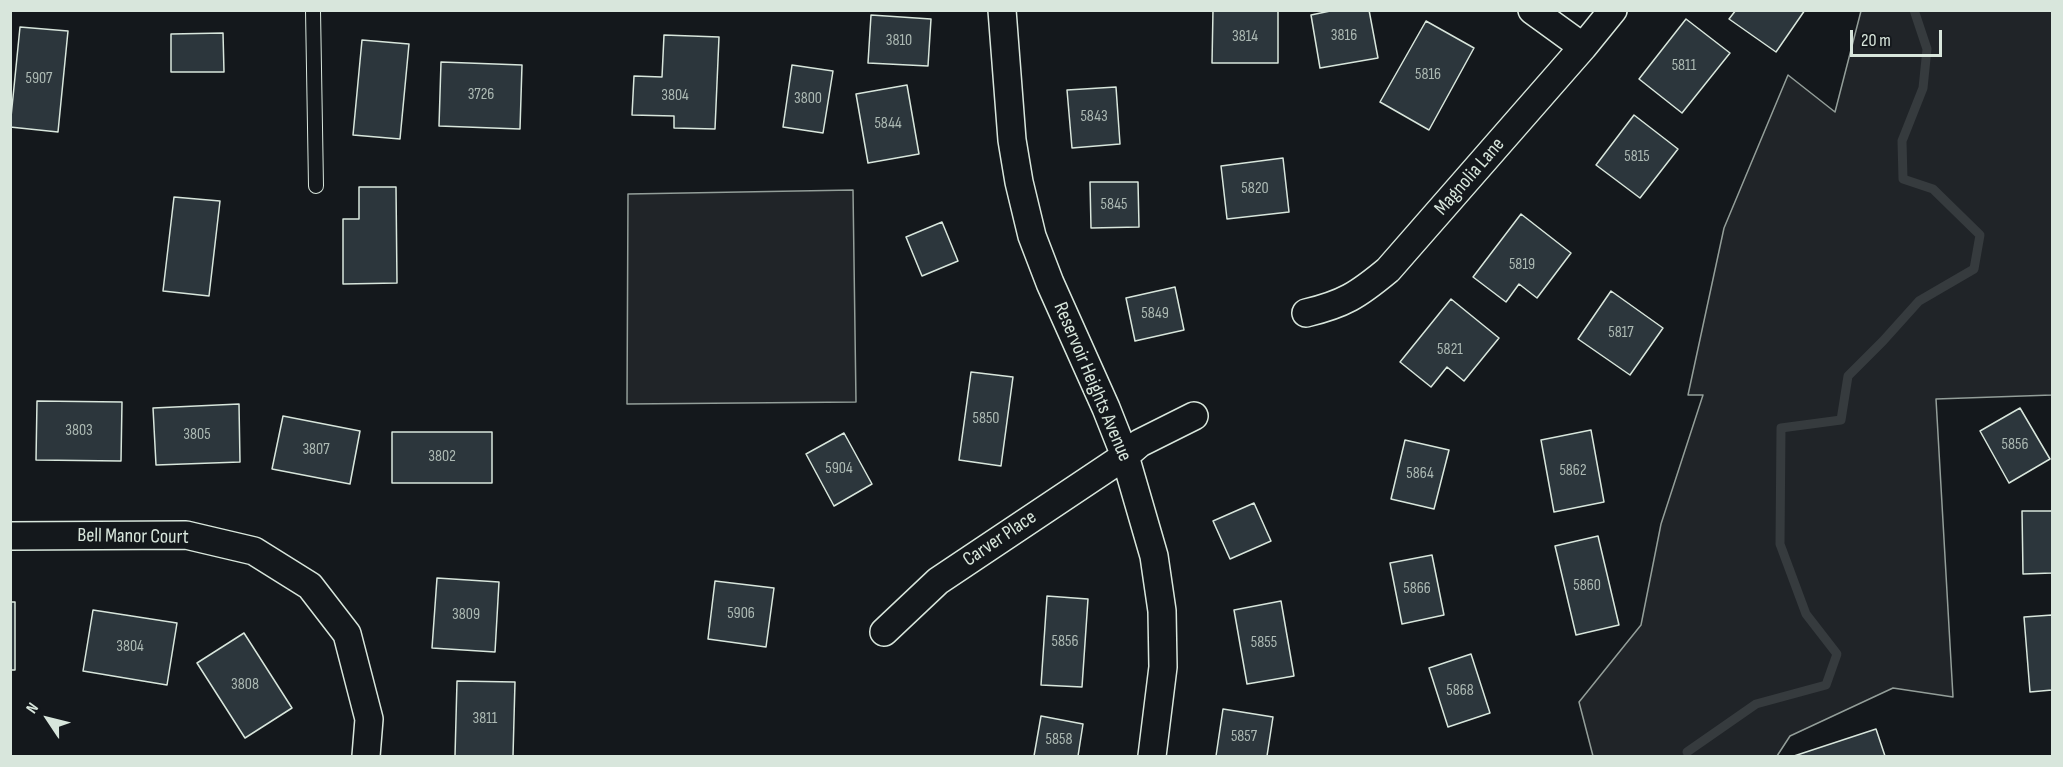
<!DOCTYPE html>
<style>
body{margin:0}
#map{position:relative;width:2063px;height:767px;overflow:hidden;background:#14181c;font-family:"Sofia Sans Condensed",sans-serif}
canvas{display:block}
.frame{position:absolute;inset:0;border:12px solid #d8e6dc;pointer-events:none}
.north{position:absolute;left:18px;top:689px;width:60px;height:60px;-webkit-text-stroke:4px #14181c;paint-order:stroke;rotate:305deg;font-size:16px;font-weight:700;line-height:24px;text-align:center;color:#d8e6dc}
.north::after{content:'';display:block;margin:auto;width:21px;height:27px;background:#d8e6dc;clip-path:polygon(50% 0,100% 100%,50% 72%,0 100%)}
.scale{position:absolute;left:1850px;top:30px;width:92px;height:27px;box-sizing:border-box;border:3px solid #d8e6dc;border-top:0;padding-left:8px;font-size:18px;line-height:21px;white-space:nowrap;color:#d8e6dc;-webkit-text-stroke:4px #14181c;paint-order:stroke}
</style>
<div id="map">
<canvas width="2063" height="767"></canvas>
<div class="frame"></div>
<div class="north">N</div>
<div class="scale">20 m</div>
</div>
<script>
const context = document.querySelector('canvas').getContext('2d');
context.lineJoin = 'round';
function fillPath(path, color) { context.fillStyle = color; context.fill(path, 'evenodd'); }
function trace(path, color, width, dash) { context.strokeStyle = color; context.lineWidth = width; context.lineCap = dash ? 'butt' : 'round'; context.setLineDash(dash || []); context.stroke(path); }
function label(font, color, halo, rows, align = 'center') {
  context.font = font + ' "Sofia Sans Condensed",sans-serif'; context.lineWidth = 4.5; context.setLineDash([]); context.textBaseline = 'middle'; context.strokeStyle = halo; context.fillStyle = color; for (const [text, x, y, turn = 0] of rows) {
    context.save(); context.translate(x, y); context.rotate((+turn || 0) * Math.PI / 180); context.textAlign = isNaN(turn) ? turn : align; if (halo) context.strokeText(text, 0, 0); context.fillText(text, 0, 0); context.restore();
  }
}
const green = new Path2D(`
 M 1861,11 L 2052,11 L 2052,395 L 1936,399 L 1953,697 L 1893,688 L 1790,736 L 1777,756 L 1593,756 L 1579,702 L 1641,625 L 1661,524 L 1703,395 L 1688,395 L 1724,228 L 1788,75 L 1835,112 Z
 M 853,190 L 856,402 L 627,404 L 628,194 Z`);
const stream = new Path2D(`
 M 1687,752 L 1756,704 L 1826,685 L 1837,654 L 1806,614 L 1780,544 L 1781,428 L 1841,420 L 1848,376 L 1883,341 L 1919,301 L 1974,269 L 1980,235 L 1933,189 L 1903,179 L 1902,141 L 1923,88 L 1927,49 L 1914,10`);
const building = new Path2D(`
 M 1213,10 L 1278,10 L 1278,63 L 1212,63 Z
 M 1335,10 L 1369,10 L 1378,58 L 1320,68 L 1311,15 Z
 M 1736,10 L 1805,10 L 1776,52 L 1729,19 Z
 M 871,15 L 931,19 L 928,66 L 868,63 Z
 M 1686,19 L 1730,53 L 1682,113 L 1639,79 Z
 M 1426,21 L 1474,48 L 1429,130 L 1380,102 Z
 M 20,27 L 68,31 L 58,132 L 10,127 Z
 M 223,33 L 224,72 L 171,72 L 171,34 Z
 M 664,35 L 719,37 L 715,129 L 674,128 L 674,116 L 632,115 L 634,76 L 662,77 Z
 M 362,40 L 409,44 L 400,139 L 353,135 Z
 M 441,62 L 522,65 L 520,129 L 439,126 Z
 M 792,65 L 833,71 L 823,133 L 783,127 Z
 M 907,85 L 919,154 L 868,163 L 856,94 Z
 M 1116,87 L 1120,144 L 1072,148 L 1067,90 Z
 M 1634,115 L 1678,149 L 1640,198 L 1596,165 Z
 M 1283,158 L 1289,212 L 1227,219 L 1221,166 Z
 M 1090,182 L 1138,182 L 1139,227 L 1091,228 Z
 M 359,187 L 396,187 L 397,283 L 343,284 L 343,219 L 359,219 Z
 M 174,197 L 220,201 L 209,296 L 163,291 Z
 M 1521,214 L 1571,253 L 1537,298 L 1519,284 L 1506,302 L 1473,277 Z
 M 942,222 L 958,261 L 922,276 L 906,237 Z
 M 1175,287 L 1184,330 L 1135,341 L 1126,298 Z
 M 1611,291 L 1663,328 L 1630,375 L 1578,339 Z
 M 1451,299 L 1499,338 L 1464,381 L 1447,367 L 1431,387 L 1400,362 Z
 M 971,372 L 1013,377 L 1001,466 L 959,460 Z
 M 37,401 L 122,402 L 121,461 L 36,460 Z
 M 239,404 L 240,462 L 156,465 L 153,408 Z
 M 2020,408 L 2050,459 L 2009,483 L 1980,431 Z
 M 283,416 L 360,431 L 350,484 L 272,469 Z
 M 1591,430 L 1604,502 L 1554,512 L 1541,440 Z
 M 392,432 L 492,432 L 492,483 L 392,483 Z
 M 844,433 L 872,484 L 834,506 L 806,454 Z
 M 1405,440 L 1449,450 L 1434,509 L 1391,499 Z
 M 1254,503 L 1271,541 L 1230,559 L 1213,521 Z
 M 2022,511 L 2052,511 L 2052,573 L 2023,574 Z
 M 1598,536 L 1619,625 L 1576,635 L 1555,546 Z
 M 1432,555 L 1444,615 L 1402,624 L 1390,563 Z
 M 437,578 L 499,582 L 495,652 L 432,648 Z
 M 715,581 L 774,588 L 766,647 L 708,639 Z
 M 1047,596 L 1088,599 L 1082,687 L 1041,685 Z
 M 1281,601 L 1294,676 L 1247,684 L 1234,610 Z
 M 10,602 L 15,602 L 15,670 L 10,670 Z
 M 93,610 L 177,623 L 167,685 L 83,671 Z
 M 2052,615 L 2052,690 L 2030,692 L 2024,617 Z
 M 244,633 L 292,708 L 245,738 L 197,663 Z
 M 1471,654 L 1490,713 L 1448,727 L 1429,668 Z
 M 457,681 L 515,682 L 513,756 L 455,756 Z
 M 1223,709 L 1273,717 L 1267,756 L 1216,756 Z
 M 1041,716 L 1083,724 L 1078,756 L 1034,756 Z
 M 1876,729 L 1885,756 L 1794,756 Z`);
const service = new Path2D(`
 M 313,10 L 316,186`);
const minor = new Path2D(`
 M 1002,10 L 1012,140 L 1019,182 L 1032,236 L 1050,283 L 1106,408 L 1125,456 L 1154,556 L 1162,611 L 1163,667 L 1152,756
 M 1532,10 L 1583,47
 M 1306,313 C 1344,304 1358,295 1388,270 L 1583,47 L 1613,10
 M 10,536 L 186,535 L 254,551 L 310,586 L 347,634 L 369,719 L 366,756
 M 884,632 L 938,581 L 1125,456 L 1140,443 L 1194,416`);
const numberNames = [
 ["3816",1344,36],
 ["3814",1245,37],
 ["3810",899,41],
 ["5811",1684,66],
 ["5816",1428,75],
 ["5907",39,79],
 ["3726",481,95],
 ["3804",675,96],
 ["3800",808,99],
 ["5843",1094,117],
 ["5844",888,124],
 ["5815",1637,157],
 ["5820",1255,189],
 ["5845",1114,205],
 ["5819",1522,265],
 ["5849",1155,314],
 ["5817",1621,333],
 ["5821",1450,350],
 ["5850",986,419],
 ["3803",79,431],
 ["3805",197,435],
 ["5856",2015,445],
 ["3807",316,450],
 ["3802",442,457],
 ["5904",839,469],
 ["5862",1573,471],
 ["5864",1420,474],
 ["5860",1587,586],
 ["5866",1417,589],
 ["5906",741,614],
 ["3809",466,615],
 ["5856",1065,642],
 ["5855",1264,643],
 ["3804",130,647],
 ["3808",245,685],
 ["5868",1460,691],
 ["3811",485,719],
 ["5857",1244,737],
 ["5858",1059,740]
];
const streetNames = [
 ["Magnolia Lane",1470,177,-49],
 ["Reservoir Heights Avenue",1092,382,67],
 ["Bell Manor Court",133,537,1],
 ["Carver Place",1000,539,-34]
];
fillPath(green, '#202428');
trace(green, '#939e99', 1.5);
trace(stream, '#363b3e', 9);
fillPath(building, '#2c363c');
trace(building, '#d8e6dc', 1.5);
trace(service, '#d8e6dc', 16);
trace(minor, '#d8e6dc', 30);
trace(service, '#14181c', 14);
trace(minor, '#14181c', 27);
label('16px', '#adbab4', null, numberNames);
label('20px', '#d8e6dc', '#14181c', streetNames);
</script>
